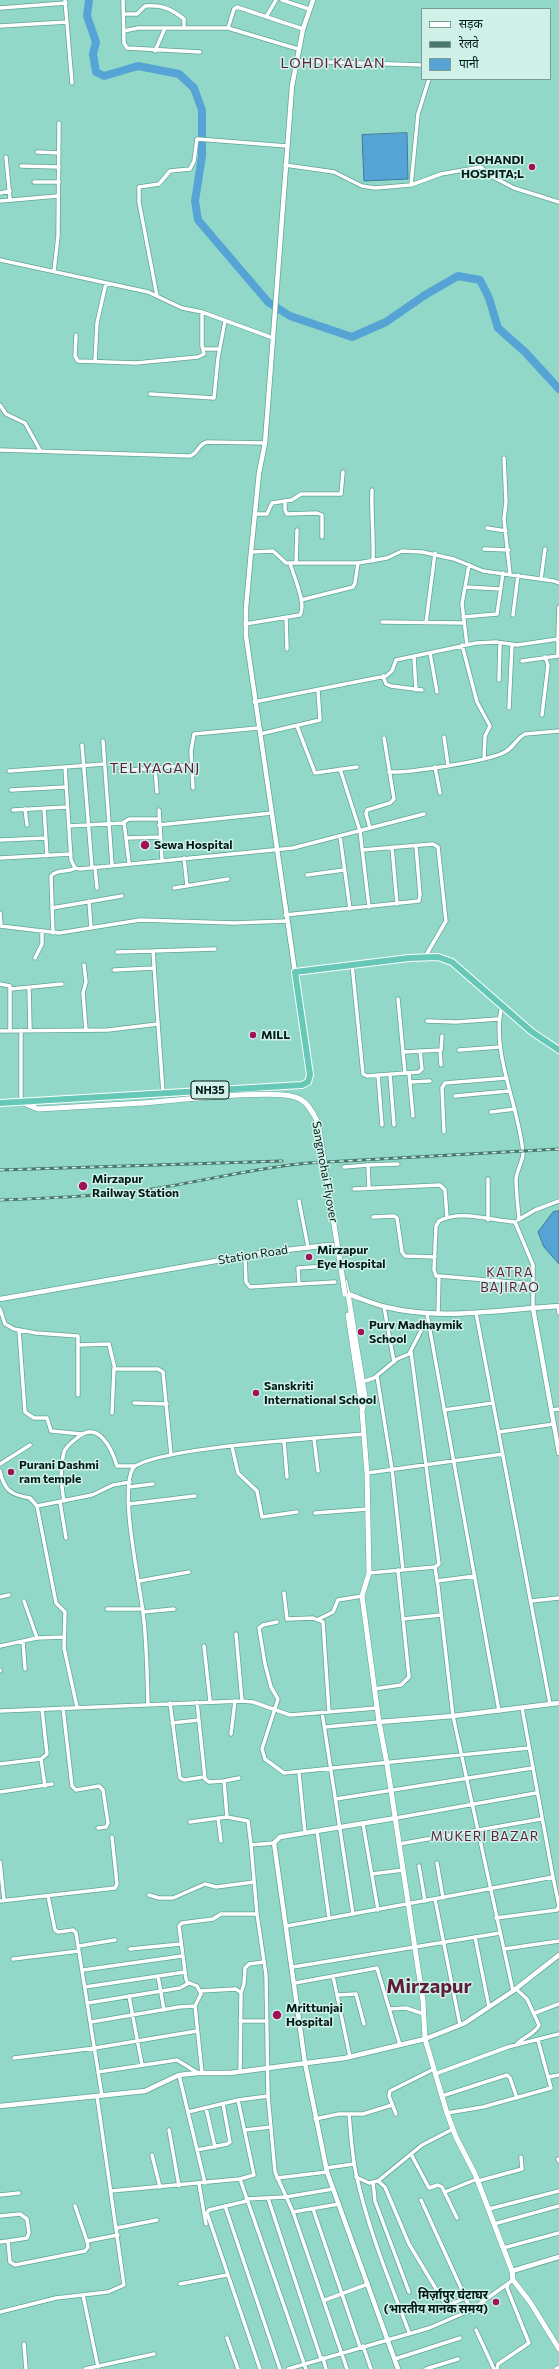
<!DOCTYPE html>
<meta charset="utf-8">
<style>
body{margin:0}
#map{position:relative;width:559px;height:2369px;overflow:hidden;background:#92d8c8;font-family:Commissioner,"Noto Sans Devanagari",sans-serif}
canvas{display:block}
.legend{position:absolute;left:421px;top:8px;width:130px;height:72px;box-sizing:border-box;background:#cff1e8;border:1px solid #7c9b94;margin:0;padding:5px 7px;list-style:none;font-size:12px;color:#001a15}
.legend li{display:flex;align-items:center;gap:8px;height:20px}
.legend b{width:20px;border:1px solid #7c9b94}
</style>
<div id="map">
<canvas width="559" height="2369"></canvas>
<ul class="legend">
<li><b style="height:5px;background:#fff"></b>सड़क</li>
<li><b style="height:5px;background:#49796e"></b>रेलवे</li>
<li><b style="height:11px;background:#55a4d5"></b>पानी</li>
</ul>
</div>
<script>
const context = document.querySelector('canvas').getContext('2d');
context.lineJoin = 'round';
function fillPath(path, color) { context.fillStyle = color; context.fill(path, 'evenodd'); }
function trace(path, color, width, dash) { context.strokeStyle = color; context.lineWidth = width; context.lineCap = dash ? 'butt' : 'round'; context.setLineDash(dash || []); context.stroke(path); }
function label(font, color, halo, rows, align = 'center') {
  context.font = font + ' Commissioner,"Noto Sans Devanagari",sans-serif'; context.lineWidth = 3; context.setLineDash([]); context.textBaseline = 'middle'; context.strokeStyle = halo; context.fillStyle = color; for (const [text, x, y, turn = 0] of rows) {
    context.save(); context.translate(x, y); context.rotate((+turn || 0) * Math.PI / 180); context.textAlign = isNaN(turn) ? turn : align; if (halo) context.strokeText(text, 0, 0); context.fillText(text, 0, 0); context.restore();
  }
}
const water = new Path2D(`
 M 407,133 L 408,179 L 364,181 L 362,135 Z
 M 559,1211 L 559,1264 L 544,1247 L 538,1232 L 553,1212 Z`);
const river = new Path2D(`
 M 89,0 L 87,16 L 96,42 L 93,54 L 96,72 L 104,76 L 138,66 L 179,74 L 194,88 L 202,110 L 202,156 L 195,201 L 198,220 L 268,302 L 290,316 L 352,337 L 386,322 L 425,295 L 458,276 L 480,280 L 489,298 L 498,328 L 525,352 L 559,389`);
const minor = new Path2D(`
 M 65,0 L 72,83
 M 123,0 L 124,43 L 127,48 L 200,52
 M 282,0 L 309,9
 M 0,8 L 66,3
 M 123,14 L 137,14 L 145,6 C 162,5 170,8 184,19 L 184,28
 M 266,17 L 276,0
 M 0,26 L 67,22
 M 228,28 L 234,9 L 237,7 L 303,29
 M 124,31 L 138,28 L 228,28 L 298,49
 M 155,51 L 165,28
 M 296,61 L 422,65
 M 37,152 L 59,153
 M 6,157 L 10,199
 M 285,165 L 334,172 L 362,186 L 375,188 L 411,185 L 441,174 L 481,167 L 489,175 L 514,188 L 559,202
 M 21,166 L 59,167
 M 34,182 L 59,182
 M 411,185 L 418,114 L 429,79
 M 0,193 L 10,191
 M 0,201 L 58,196
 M 0,260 L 148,292 L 182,308 L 202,312 L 273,338
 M 54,271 L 58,236 L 59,123
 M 157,296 L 139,202 L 139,187 L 159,184 L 170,171 L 190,169 L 194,161 L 197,139 L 287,146
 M 76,335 L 75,356 L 78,361 L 136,363 L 198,357 L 204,354 L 202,346 L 202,312
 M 203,349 L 219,349
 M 95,361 L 97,323 L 106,283
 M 150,394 L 214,398 L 218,358 L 225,321
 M 0,405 L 6,414 L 25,423 L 40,450
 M 0,450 L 190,456 C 198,454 198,444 207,442 L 265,443
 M 504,458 L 506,502 L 504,519 L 510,574
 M 372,490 C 371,514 374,537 373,561
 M 285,501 L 285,510 L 287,514 L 317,513 L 322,515 L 322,537
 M 255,514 L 267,514 L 272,503 L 292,500 L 301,494 L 341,494 L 343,472
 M 487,528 L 506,531
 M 484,549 L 509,550
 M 251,552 L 273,551 L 286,563 L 358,563 L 387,558 L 402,551 L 422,552 L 454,559 L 483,571 L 554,581 L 559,583
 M 296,563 L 297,530
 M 541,579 L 545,549
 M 465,587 L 501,589
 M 301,600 L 353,587 L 355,583 L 358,563
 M 513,615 L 518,575
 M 286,617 L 287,649
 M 463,617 L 497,614 L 503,573
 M 382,622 L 464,623
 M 426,623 L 435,553
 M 245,624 L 300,615 C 307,604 293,575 290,563
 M 462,645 L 477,702 L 490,726 L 485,736 L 484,758
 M 467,645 L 462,604 L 469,565
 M 430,653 L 437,692
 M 414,657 L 416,690
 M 522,661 L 558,656 L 558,639
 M 383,676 L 386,684 L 391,686 L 422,690
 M 499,680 L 500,643
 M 254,702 L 386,676 L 392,671 L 396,660 L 476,643 L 496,642 L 517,645 L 558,639 L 559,607
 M 509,708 L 512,645
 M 542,715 L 548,665 L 545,657
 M 297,726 L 315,773 L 357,767
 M 260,734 L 320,720 L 318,690
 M 444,737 L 448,765
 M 103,741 L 112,865
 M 82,745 L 92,868
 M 65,767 L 104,764
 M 435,767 L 440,793
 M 155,768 L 157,792
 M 340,769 L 360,831 L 369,907
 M 9,771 L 65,767 L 71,860 L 75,868 L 80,869 L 293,848 L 424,814
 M 120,771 L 192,765
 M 389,772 C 409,773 489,761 505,752 C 513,748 517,738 525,734 L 559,731
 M 193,788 L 191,751 L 194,734 L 258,728
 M 11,790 L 66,787
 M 44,808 L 47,856
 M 25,809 L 27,825
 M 13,810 L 67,807
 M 159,810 L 162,860
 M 159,825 L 272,813
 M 69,826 L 124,823
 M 370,828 L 366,814 L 367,810 L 390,803 L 394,799 L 384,738
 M 340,836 L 350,909
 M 126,838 L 160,837
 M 0,840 L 46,838
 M 392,847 L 397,904
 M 362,850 L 433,844 L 438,847 L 446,921 L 425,957
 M 0,858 L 71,854
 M 184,858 L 187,886
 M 129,863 L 124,822 L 129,819 L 159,819
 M 95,867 L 97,888
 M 307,875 L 344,870
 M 174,888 L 228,879
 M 89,901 L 91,928
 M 52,908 L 122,896
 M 0,913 L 1,926
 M 285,915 L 419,901 L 420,895 L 416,846
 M 0,926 L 59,933 L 140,920 L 234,923 L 286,921
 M 53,933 L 51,876 C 56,869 68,873 75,868
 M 117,952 L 153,951
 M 35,958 L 42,944 L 42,931
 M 352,964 L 363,1074 L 367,1076 L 419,1072 L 422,1069 L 420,1051
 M 84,965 L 86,982 L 83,993 L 86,1030
 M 114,970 L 154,968
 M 0,984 L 10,986 L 10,1031
 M 29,987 L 30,1030
 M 11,989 L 62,984
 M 398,999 L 405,1073
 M 502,1006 C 490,1051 519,1105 523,1153 C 523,1161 517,1170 516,1179 C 516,1192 518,1206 519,1219
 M 427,1021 L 456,1022 L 498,1019
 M 158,1024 L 153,951 L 215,949
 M 21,1030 L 21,1102
 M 0,1031 L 108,1030 L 158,1024 L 163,1092
 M 440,1050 L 441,1065
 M 459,1050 L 500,1047
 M 403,1052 L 441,1050 L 442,1036
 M 409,1073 L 413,1116
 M 390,1074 L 394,1125
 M 378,1075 L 382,1125
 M 410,1082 L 430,1081
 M 455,1096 L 509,1091
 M 491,1112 L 515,1109
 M 444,1132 L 442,1088 L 445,1083 L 507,1078
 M 368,1165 L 398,1164
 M 344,1167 L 368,1165 L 369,1188
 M 488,1179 L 488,1220
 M 354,1189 L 440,1185 L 445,1190 L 447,1218
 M 299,1201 L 308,1247
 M 373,1217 L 394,1216 L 397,1218 L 402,1252 L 405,1256 L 435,1257
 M 518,1220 L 535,1210 L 559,1201
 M 245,1256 L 246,1282 L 250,1287 L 299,1284 L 298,1268 L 342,1265
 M 439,1276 L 436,1276 L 434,1270 L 436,1226 L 439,1221 C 461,1209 492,1221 515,1222 L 533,1265 L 533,1308
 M 299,1284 L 335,1282
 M 558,1306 L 559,1313
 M 384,1307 L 394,1362
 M 0,1309 L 5,1324 L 14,1329 L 36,1333 L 78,1336 L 78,1395
 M 476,1313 L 550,1704
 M 427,1314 L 499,1711
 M 438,1314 L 439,1276 L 534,1284
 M 19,1330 L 25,1412 L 34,1418 L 47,1418 L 51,1431 L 82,1434
 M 79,1345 L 109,1344 L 115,1369 L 158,1369 L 163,1372 L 171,1455
 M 377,1376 L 392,1469 L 403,1570
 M 362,1382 L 374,1378 L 397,1359 L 409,1354 L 422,1329 L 429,1323
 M 134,1403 L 167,1404
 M 444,1410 L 493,1403
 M 551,1410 L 559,1409
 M 112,1413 L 114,1368
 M 499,1432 L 554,1424
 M 314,1439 L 318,1471
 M 284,1441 L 287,1477
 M 232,1447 L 238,1473 L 257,1491 L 262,1517 L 297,1512
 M 0,1464 L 30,1445
 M 0,1471 C 4,1490 11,1495 30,1498 L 37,1506 L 56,1603 L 65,1612 L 64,1648 L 77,1707
 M 367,1473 L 503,1454
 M 129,1487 L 153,1484
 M 64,1501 C 61,1485 60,1467 64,1452 C 66,1446 72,1442 77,1438 C 98,1419 112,1449 117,1466 L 135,1466
 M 60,1502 L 66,1538
 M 129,1504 L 195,1496
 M 37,1506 L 92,1495 L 113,1485 L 130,1482
 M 315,1513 L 368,1509
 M 435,1567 L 437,1581
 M 369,1573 L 435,1567 L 439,1564 L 411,1352
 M 475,1576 L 437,1581 L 438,1586 L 453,1716 L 513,1991
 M 139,1581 L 189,1572
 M 284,1593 L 287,1619 L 313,1618 L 323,1622 L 329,1712
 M 0,1597 L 9,1595
 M 24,1601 L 37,1638
 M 531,1601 L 559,1598
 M 107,1609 L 143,1609
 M 143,1612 L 174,1609
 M 319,1619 L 333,1612 L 338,1600 L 362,1596
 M 403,1619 L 441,1615
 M 277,1622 L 263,1625 L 259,1628 L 265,1664 L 271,1687 L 278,1699 L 262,1749 L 265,1759 L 284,1773 L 529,1748
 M 236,1634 L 242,1701
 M 23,1641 L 25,1669
 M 0,1646 L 37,1638 L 64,1637
 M 204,1646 L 210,1701
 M 0,1670 L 0,1671
 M 374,1689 L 401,1685 L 409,1677 L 398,1570
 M 197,1702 L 205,1779 L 209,1782 L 224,1781 L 227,1817 L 248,1821 L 251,1845 L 274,1843
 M 170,1703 L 180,1778 L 184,1780 L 204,1777
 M 148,1705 C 147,1674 147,1644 143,1613 C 140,1583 119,1492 133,1468 C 155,1447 326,1438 364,1434
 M 63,1708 L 72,1786 L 76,1790 L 99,1786 L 103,1790 L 108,1823 L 106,1827 L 98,1828
 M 0,1711 L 242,1701 L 253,1702 L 290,1715 L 377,1708
 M 322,1712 L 353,1914
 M 172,1723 L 199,1720
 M 325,1727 L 379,1722
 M 231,1734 L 235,1701
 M 41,1759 L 45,1786
 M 0,1764 L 41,1759 L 47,1754 L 42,1709
 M 299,1773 L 305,1833
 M 224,1781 L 239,1778
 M 0,1792 L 52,1784
 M 336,1799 L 532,1768
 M 218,1818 L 221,1841
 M 396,1818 L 536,1793
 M 190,1822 L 227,1817
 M 363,1824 L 378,1910
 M 317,1831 L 329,1918
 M 399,1844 L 541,1819
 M 251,1845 L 257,1914 L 266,1975 L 268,2096 L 275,2172 L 293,2212 L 347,2369
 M 0,1862 L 4,1900
 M 437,1863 L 443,1898
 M 419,1866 L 425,1901
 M 372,1874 L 403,1870
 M 149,1895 L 159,1898 L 173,1898 L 205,1884 L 216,1887 L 254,1882
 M 48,1896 L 55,1930 L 58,1932 L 73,1930 L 76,1933 L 102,2096
 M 435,1899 L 460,2025
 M 0,1901 L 115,1888 L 117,1884 L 112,1837
 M 496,1918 L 557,1910 L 559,1906 L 553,1877
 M 287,1926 L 553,1877 L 522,1708
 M 475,1937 L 489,2007
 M 79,1946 L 115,1940
 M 130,1949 L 181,1944
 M 504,1949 L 559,1941
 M 13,1959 L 79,1951
 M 293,1967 L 500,1933
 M 83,1970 L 182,1956
 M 158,1976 L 164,2010
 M 333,1976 L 350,2057
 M 295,1983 L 377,1968 L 400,2045
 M 85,1987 L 185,1972
 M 200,1991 L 236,1989 L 241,1993 L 240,2072
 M 241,1993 L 244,1984 L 245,1968 L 249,1964 L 264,1962
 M 337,1995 L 356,1994 L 364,2024
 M 129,1996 L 142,2065
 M 88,2003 L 180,1988 L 189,1983
 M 195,2006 L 201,1994 L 197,1986 L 187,1982 L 186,1979 L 179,1926 L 182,1923 L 213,1919 L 221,1914 L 257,1914
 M 389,2009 L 406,2008 L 424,2014
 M 535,2013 L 559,2004
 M 240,2021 L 267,2021
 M 91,2022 L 179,2007 L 195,2006 L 202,2073
 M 516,2045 C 522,2037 536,2034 539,2025 L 527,1999 L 516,1989
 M 14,2058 L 95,2048 L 197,2031
 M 98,2072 L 177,2060 L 198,2073
 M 435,2074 L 508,2047 L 559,2034
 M 179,2075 L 205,2183
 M 549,2077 L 559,2075
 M 442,2096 L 507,2075 L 510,2078 L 517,2098
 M 206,2108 L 215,2147
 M 188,2112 L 238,2100
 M 447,2113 L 483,2107 L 551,2088 L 538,2040
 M 349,2114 C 351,2135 352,2158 357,2178 C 369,2232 390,2282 409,2332
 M 396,2114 L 389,2096 L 390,2091 L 434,2069
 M 315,2119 L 339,2114 L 363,2114 L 392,2105
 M 169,2130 L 179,2186
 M 245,2130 L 271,2127
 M 197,2150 L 227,2144 L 230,2142 L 223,2104
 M 411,2154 L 429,2188 L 438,2185 L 442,2187 L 457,2218
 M 152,2155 L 160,2187
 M 558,2159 L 559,2161
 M 326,2168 L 354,2164
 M 356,2177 L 369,2183 L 378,2181 L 422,2145 L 453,2129
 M 277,2178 L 327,2172
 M 240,2179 L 306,2369
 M 378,2181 L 385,2187 L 409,2244 L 444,2302 L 451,2304 L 465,2298
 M 478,2181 L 522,2169 L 521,2157
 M 373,2182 L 375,2201 L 409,2292
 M 199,2184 L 206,2224
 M 111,2191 L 240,2179 L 254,2175 L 238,2100 L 268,2096
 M 445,2192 L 477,2179
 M 0,2195 L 19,2193
 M 268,2198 L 321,2359
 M 246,2199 L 286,2197 L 333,2189
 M 421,2200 L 471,2310
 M 247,2201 L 209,2210 L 207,2213 L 260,2369
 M 75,2206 L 87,2241 L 118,2235
 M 225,2206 L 280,2369
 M 313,2209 L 360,2347
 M 489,2209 L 559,2191
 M 293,2212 L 339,2204
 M 0,2216 L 20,2214 L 27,2219 L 29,2233 L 27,2238 L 8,2241
 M 494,2224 L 559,2206
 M 117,2228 L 157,2220
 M 0,2242 L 8,2241 L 10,2262 L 15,2265 L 85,2251 L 88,2247 L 87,2241
 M 503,2248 L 559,2233
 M 180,2284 L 227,2275
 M 83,2295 L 98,2367
 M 325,2300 L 368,2284
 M 0,2312 L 56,2298 L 108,2292 L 124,2285 L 97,2096
 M 476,2330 L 494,2369
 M 227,2338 L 238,2369
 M 24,2344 L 26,2369
 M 363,2346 L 371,2369
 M 323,2358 L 326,2369
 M 395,2359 L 460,2338
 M 85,2369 L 154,2354
 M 288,2369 L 429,2328 L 471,2310 L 513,2280
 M 426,2369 L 458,2359
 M 497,2369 L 498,2364 L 529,2343 L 507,2288 L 508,2284`);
const tertiary = new Path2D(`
 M 295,972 L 246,636 L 246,608 L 251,552 L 259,473 L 265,443 L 292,86 L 303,29 L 313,0
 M 345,1281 L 348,1294 C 360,1298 373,1304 386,1307 C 434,1319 484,1312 533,1308 L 559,1453
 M 0,1299 L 261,1253 L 329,1245 L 338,1246
 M 533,1308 L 559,1306
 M 379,1722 L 453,1716 L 559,1703
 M 396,1818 L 280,1837 L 274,1843 L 305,2063 L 327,2172 L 398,2369
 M 0,2106 L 145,2091 L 179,2075 L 198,2073 L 230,2073 L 345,2058 L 425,2039 L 465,2023 L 513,1991 L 559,1955
 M 512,2271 L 559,2257`);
const secondary = new Path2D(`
 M 21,1102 L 38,1109 L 143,1103
 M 348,1294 L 365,1397 L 362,1411 L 367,1473 L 369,1573 L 362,1596 L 379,1722 L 387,1764 L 423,2001 L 425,2039 L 447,2113 L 456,2137 L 475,2174 L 512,2271 L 513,2280 L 530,2302 L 559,2349
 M 348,1315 L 362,1408
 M 557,2369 L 559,2368`);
const trunk = new Path2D(`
 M 0,1103 L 302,1085 L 308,1082 L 310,1075 L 295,972 L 409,958 L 438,957 L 452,962 L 532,1032 L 559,1050`);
const rail = new Path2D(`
 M 0,1170 L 282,1161
 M 0,1200 C 51,1198 101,1196 152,1189 C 204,1181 255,1168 308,1163 L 559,1149`);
const secondaryBridge = new Path2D(`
 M 143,1103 C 172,1101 281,1087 300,1099 C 309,1104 314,1114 318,1123 L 345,1294`);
const markers = [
 [532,167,4,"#a11158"],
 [145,845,5,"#a11158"],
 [253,1035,4,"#a11158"],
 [83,1186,5,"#a11158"],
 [309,1257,4,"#a11158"],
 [361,1332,4,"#a11158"],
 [256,1393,4,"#a11158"],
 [11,1472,4,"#a11158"],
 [277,2015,5,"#a11158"],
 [496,2302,4,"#a11158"]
];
const shields = [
 [210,1090,38]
];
const shieldNames = [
 ["NH35",210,1090]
];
const poiNames = [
 ["LOHANDI",524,160,"right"],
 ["HOSPITA;L",524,174,"right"],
 ["Sewa Hospital",154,845],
 ["MILL",261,1035],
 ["Mirzapur",92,1179],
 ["Railway Station",92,1193],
 ["Mirzapur",317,1250],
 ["Eye Hospital",317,1264],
 ["Purv Madhaymik",369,1325],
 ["School",369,1339],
 ["Sanskriti",264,1386],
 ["International School",264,1400],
 ["Purani Dashmi",19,1465],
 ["ram temple",19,1479],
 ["Mrittunjai",286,2008],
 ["Hospital",286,2022],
 ["मिर्ज़ापुर घंटाघर",488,2295,"right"],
 ["(भारतीय मानक समय)",488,2309,"right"]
];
const streetNames = [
 ["Sangmohai Flyover",325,1172,80],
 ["Station Road",253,1255,-9]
];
const neighbourhoodNames = [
 ["KATRA",510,1273],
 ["BAJIRAO",510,1288],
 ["MUKERI BAZAR",485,1837]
];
const quarterNames = [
 ["LOHDI KALAN",333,63],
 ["TELIYAGANJ",155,768]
];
const townNames = [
 ["Mirzapur",429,1986]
];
fillPath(water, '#55a4d5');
trace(water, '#3c7b9b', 1);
trace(river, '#55a4d5', 8);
trace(minor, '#60a496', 5);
trace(tertiary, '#60a496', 6);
trace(secondary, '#60a496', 6);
trace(trunk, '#fff', 8);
trace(minor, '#fff', 3.5);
trace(tertiary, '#fff', 4.5);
trace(secondary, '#fff', 5);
trace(trunk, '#66c8b6', 6);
trace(rail, '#49796e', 3);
trace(rail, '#cff1e8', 1.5, [4.5]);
trace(secondaryBridge, '#60a496', 6, []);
trace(secondaryBridge, '#fff', 5);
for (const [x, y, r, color] of markers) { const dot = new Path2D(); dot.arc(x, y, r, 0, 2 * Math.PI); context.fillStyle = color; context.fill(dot); trace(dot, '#cff1e8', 1.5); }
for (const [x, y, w] of shields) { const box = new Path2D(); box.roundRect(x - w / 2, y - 9, w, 18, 3); context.fillStyle = '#cff1e8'; context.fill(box); trace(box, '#001a15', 1); }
label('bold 11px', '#001a15', null, shieldNames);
label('bold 12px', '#001a15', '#cff1e8', poiNames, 'left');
label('12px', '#001a15', '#cff1e8', streetNames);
context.letterSpacing = '1px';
label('13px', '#5f1c38', '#cff1e8', neighbourhoodNames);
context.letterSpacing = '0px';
context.letterSpacing = '1px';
label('14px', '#5f1c38', '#cff1e8', quarterNames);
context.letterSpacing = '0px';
label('bold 20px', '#5f1c38', '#cff1e8', townNames);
</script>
